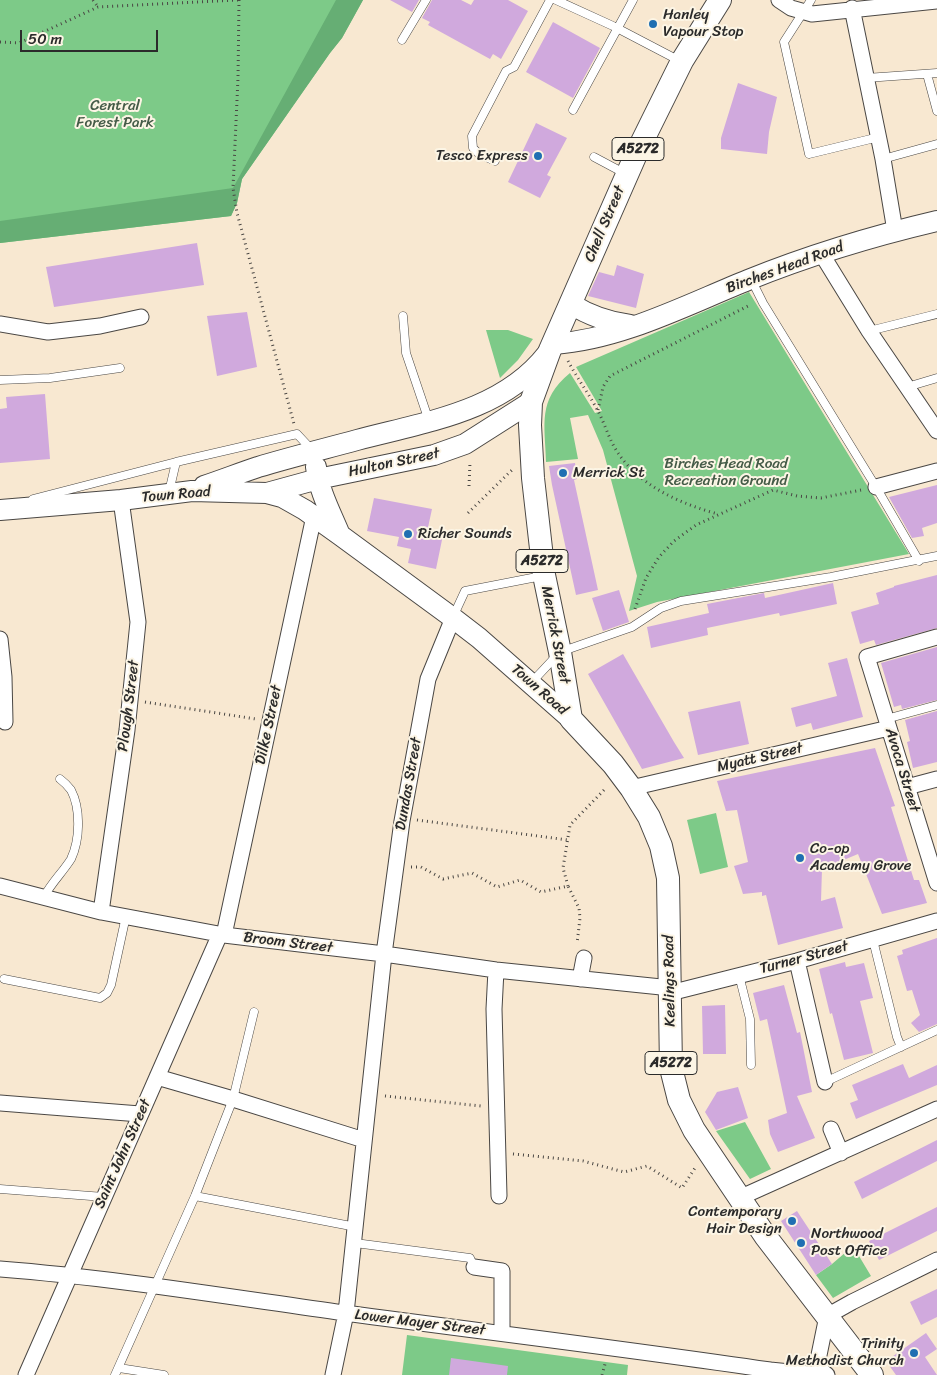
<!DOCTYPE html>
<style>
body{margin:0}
#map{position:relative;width:937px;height:1375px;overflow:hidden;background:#f8e8d1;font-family:Sriracha,sans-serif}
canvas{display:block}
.scale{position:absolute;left:20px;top:30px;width:138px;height:22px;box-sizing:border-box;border:2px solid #2b2b2b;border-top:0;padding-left:6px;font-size:15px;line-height:18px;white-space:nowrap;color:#2b2b2b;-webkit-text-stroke:4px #fcf5e5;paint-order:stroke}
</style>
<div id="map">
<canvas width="937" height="1375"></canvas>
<div class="scale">50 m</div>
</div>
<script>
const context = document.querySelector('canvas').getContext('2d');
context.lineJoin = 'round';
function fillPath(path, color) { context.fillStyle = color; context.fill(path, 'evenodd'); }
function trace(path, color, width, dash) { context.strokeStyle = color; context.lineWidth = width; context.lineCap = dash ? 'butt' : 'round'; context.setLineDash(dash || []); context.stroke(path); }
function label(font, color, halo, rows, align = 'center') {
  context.font = font + ' Sriracha,sans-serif'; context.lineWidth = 4; context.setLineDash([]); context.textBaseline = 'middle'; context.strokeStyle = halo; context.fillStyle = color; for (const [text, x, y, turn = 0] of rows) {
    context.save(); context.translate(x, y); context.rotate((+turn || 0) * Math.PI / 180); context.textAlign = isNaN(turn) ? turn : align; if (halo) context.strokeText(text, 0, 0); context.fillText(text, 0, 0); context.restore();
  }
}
const green = new Path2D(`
 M 0,0 L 363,0 L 342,38 L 330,53 L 242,179 L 237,203 L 231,216 L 0,243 Z
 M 749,292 L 909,554 L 657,602 L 629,611 L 637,576 L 603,450 L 588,415 L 570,418 L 578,459 L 546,462 C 545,424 537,400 570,373 L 595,413 L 602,411 L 576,367 Z
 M 486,330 L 508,330 L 533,339 L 518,360 L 500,378 Z
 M 716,813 L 728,867 L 700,874 L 687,820 Z
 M 745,1122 L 771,1169 L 750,1179 L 716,1131 Z
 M 853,1246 L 871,1276 L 833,1298 L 816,1275 L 832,1264 Z
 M 407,1335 L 628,1365 L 627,1375 L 402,1375 Z`);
const forest = new Path2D(`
 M 336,0 L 363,0 L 342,38 L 330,53 L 242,179 L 237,203 L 231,216 L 0,243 L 0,221 L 233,188 Z`);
const building = new Path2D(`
 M 390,0 L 419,0 L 412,12 Z
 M 432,0 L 461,0 L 471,5 L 474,0 L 508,0 L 528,11 L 501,59 L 493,54 L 490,59 L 428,25 L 430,22 L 422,18 Z
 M 553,22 L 600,48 L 573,98 L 526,72 Z
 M 738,83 L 777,97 L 769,132 L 767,154 L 721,149 L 721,138 Z
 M 536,123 L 567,138 L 547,175 L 551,177 L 540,198 L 508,182 Z
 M 197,243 L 204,285 L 54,307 L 46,267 Z
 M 617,265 L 644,274 L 636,308 L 588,296 L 599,272 L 614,276 Z
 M 247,312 L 257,367 L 217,376 L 207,316 Z
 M 45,394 L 50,459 L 0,463 L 0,409 L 7,408 L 6,397 Z
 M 575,463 L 577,479 L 574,480 L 598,590 L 576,595 L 552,485 L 549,466 Z
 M 937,485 L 937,523 L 922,528 L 924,536 L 912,538 L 889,497 Z
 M 374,498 L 432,509 L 427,532 L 443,535 L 436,569 L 408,563 L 411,549 L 397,546 L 399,537 L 367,531 Z
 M 937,575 L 937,628 L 876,645 L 874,640 L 860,644 L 851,612 L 879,604 L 876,593 L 894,587 L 894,586 Z
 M 833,583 L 837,604 L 780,616 L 779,613 L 707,628 L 708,635 L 651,648 L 647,627 L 709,613 L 707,604 L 764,593 L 765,598 Z
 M 619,590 L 629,622 L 603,631 L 592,598 Z
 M 937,647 L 937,700 L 902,709 L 901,705 L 894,707 L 881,663 Z
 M 623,654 L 674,742 L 684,758 L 642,769 L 588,674 Z
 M 847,658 L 863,717 L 813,730 L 811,723 L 796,727 L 791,708 L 837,696 L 828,663 Z
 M 740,701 L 749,744 L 698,755 L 688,712 Z
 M 937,711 L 937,762 L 913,768 L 907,742 L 910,741 L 905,720 Z
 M 875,748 L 895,806 L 891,807 L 914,880 L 919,880 L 927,903 L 882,914 L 858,854 L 822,869 L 821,901 L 835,897 L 843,928 L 778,945 L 766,895 L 762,896 L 762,892 L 743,894 L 734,866 L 748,862 L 737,810 L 726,811 L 717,781 Z
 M 937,938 L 937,1024 L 919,1032 L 911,1023 L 920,1015 L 912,990 L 907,991 L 897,956 L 903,954 L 902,950 Z
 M 845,962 L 846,967 L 864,963 L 873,998 L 860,1001 L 873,1053 L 844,1060 L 832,1013 L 830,1014 L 819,969 Z
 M 784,985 L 797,1033 L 800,1032 L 812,1092 L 797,1096 L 815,1138 L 778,1152 L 770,1134 L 768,1120 L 787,1113 L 767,1019 L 760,1021 L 753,993 Z
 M 725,1005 L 726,1054 L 703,1054 L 702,1006 Z
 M 903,1064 L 909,1078 L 937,1065 L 937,1085 L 856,1119 L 850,1103 L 858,1100 L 852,1085 Z
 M 738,1087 L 748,1118 L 716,1130 L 705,1112 L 717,1092 Z
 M 937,1140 L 937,1161 L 862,1199 L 854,1182 Z
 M 937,1207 L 937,1231 L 879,1260 L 869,1241 Z
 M 797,1211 L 832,1264 L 816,1275 L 781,1221 Z
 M 937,1289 L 937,1317 L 921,1325 L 910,1302 Z
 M 926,1333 L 937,1349 L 925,1357 L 937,1375 L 896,1375 L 886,1361 Z
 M 451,1358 L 508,1366 L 507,1375 L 449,1375 Z`);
const path = new Path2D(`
 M 93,0 L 98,7
 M 239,0 L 238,78 L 233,188 L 237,213 L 294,424
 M 0,42 L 19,43 L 98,7 L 239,0
 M 568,361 C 577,378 589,394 598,411 C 605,424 609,440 618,453 C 640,486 681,504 718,514
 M 598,410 L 603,387 L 610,376 L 750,305
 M 469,486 L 470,462
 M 468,513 L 513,469
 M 635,609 L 646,578 L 659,557 L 674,541 L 696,525 L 773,490 L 797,496 L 821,498 L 861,490
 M 145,702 L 256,719
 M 417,820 L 568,840
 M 411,867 L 421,867 L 443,879 L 472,873 L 497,887 L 520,880 L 541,892 L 568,886 L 579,908 L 580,918 L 577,944
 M 568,886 L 563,868 L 570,825 L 606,788
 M 385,1096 L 481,1106
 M 513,1154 L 583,1161 L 624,1172 L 647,1166 L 682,1188 L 695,1168
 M 602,1375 L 605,1364`);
const lane = new Path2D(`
 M 556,0 L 613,26 L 680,61
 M 811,0 L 784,42 L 809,154 L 879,137
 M 402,40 L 426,0
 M 927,74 L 937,111
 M 866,78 L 937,73
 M 573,110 L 633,0
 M 594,157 L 624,173
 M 883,159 L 937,144
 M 495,161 L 479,154 L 473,148 L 472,136 L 506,71 L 514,67 L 550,0
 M 751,279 L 763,303 L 876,487 L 919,561
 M 403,316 L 406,353 L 429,421
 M 869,331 L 937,314
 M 0,380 L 50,378 L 120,368
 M 907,387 L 937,378
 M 169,492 L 176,462 L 297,434 L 311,449
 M 33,499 L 176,462
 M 453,617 L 465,591 L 542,576
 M 532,682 L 560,652 L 632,627 L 661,608 L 681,601 L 831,577 L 937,556
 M 886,719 L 937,705
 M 44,897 C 51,883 63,872 71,859 C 80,840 81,809 71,790 C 68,786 64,782 60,779
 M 873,940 L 897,1037 L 901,1047
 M 739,975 L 750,1019 L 751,1065
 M 4,979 L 100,998 L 107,993 L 111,985 L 126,916
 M 825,1082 L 937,1030
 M 0,1189 L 104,1197
 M 195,1196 L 356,1227
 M 355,1243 L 470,1258 L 474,1267
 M 119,1368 L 164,1375
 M 115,1375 L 195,1196 L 233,1099 L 254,1012`);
const street = new Path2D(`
 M 779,0 L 791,8 L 812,14 L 937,1
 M 852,8 L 883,159 L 895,231
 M 821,253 L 869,331 L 937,431
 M 0,324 L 48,332 L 100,326 L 141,317
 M 876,487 L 937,471
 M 937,637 L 867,657 L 937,883
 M 0,639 L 4,677 L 5,722
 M 907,787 L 937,779
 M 631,788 L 889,728
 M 0,886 L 101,912 L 224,935 L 384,954 L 496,970 L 671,988
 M 101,912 L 127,730 L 138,622 L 121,500
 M 224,935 L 314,516
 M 797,961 L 825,1082
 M 496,970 L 494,1009 L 499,1196
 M 580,979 L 584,958
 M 670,993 L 797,961 L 937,921
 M 157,1077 L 233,1099 L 364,1140
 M 0,1103 L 140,1114
 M 831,1129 L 841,1153
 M 739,1198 L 937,1109
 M 474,1267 L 502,1271 L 502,1333
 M 0,1269 C 115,1278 230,1297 345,1313 C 486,1332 628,1349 770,1370 L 775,1375
 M 770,1370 L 819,1375
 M 26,1375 L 220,934
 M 333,1375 L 346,1313 L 384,954 L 402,821 L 428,679 L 453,618
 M 827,1375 L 822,1371 L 818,1360 L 827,1316 L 852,1302 L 937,1260`);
const secondary = new Path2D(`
 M 571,304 C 590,316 607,322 630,325
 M 554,344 C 622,339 686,305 748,280 C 810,255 873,236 937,221
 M 316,467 C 319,491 331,513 340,535
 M 204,486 C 222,480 240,473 258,467 C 291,457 324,449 357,440 C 424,422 502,412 547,354
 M 267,493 L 318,479 L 434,455 L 465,444 L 531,402
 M 0,510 L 121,500 L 192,491 L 267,493 L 282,497 L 305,510 L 340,535 L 453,618 L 479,638 L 571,719`);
const primary = new Path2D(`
 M 720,0 L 682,61 L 637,152 L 550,350 L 531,402 L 530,425 L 533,478 L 544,575 L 560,652 L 571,719 L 613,764 L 631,788 L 649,817 L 661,846 L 668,878 L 671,1068 L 679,1100 L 694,1130 L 766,1237 L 872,1375`);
const markers = [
 [653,24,5,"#1f6fb2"],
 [538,156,5,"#1f6fb2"],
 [563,473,5,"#1f6fb2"],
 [408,534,5,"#1f6fb2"],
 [800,858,5,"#1f6fb2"],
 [792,1221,5,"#1f6fb2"],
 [801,1243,5,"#1f6fb2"],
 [914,1353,5,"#1f6fb2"]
];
const shields = [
 [638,149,52],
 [542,561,52],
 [671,1063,52]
];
const shieldNames = [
 ["A5272",638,149],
 ["A5272",542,561],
 ["A5272",671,1063]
];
const poiNames = [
 ["Hanley",663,15],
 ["Vapour Stop",663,32],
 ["Tesco Express",528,156,"right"],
 ["Merrick St",573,473],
 ["Richer Sounds",418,534],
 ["Co-op",810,849],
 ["Academy Grove",810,866],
 ["Contemporary",782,1212,"right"],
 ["Hair Design",782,1229,"right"],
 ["Northwood",811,1234],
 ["Post Office",811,1251],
 ["Trinity",904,1344,"right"],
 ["Methodist Church",904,1361,"right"]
];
const parkNames = [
 ["Central",115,106],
 ["Forest Park",115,123],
 ["Birches Head Road",726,464],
 ["Recreation Ground",726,481]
];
const streetNames = [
 ["Chell Street",605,224,-67],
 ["Birches Head Road",785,268,-20],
 ["Hulton Street",394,463,-12],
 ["Town Road",176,495,-5],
 ["Merrick Street",555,635,79],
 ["Town Road",539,690,41],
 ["Plough Street",129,706,-83],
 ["Dilke Street",269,725,-78],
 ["Myatt Street",760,758,-13],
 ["Avoca Street",902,770,73],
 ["Dundas Street",409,784,-80],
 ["Broom Street",288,943,7],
 ["Turner Street",804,958,-15],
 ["Keelings Road",670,981,-91],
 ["Saint John Street",123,1154,-66],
 ["Lower Mayer Street",420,1323,7]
];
fillPath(green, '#7dca88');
fillPath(forest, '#66ae74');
fillPath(building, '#d0a9dd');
trace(lane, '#4a4744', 9);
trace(street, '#4a4744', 17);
trace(secondary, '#4a4744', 22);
trace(primary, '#4a4744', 24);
trace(path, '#4a4744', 3, [1, 4]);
trace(lane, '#fff', 8);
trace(street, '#fff', 15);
trace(secondary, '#fff', 20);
trace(primary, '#fff', 22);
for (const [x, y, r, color] of markers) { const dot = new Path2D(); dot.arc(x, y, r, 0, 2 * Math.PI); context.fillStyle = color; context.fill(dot); trace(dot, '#fcf5e5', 2); }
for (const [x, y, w] of shields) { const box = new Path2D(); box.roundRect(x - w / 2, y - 11.5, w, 23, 4); context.fillStyle = '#fcf5e5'; context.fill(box); trace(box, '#2b2b2b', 1); }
label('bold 14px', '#2b2b2b', null, shieldNames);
label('15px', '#2b2b2b', '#fcf5e5', poiNames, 'left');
label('15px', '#445b47', '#fcf5e5', parkNames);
label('15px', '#2b2b2b', '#fcf5e5', streetNames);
</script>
